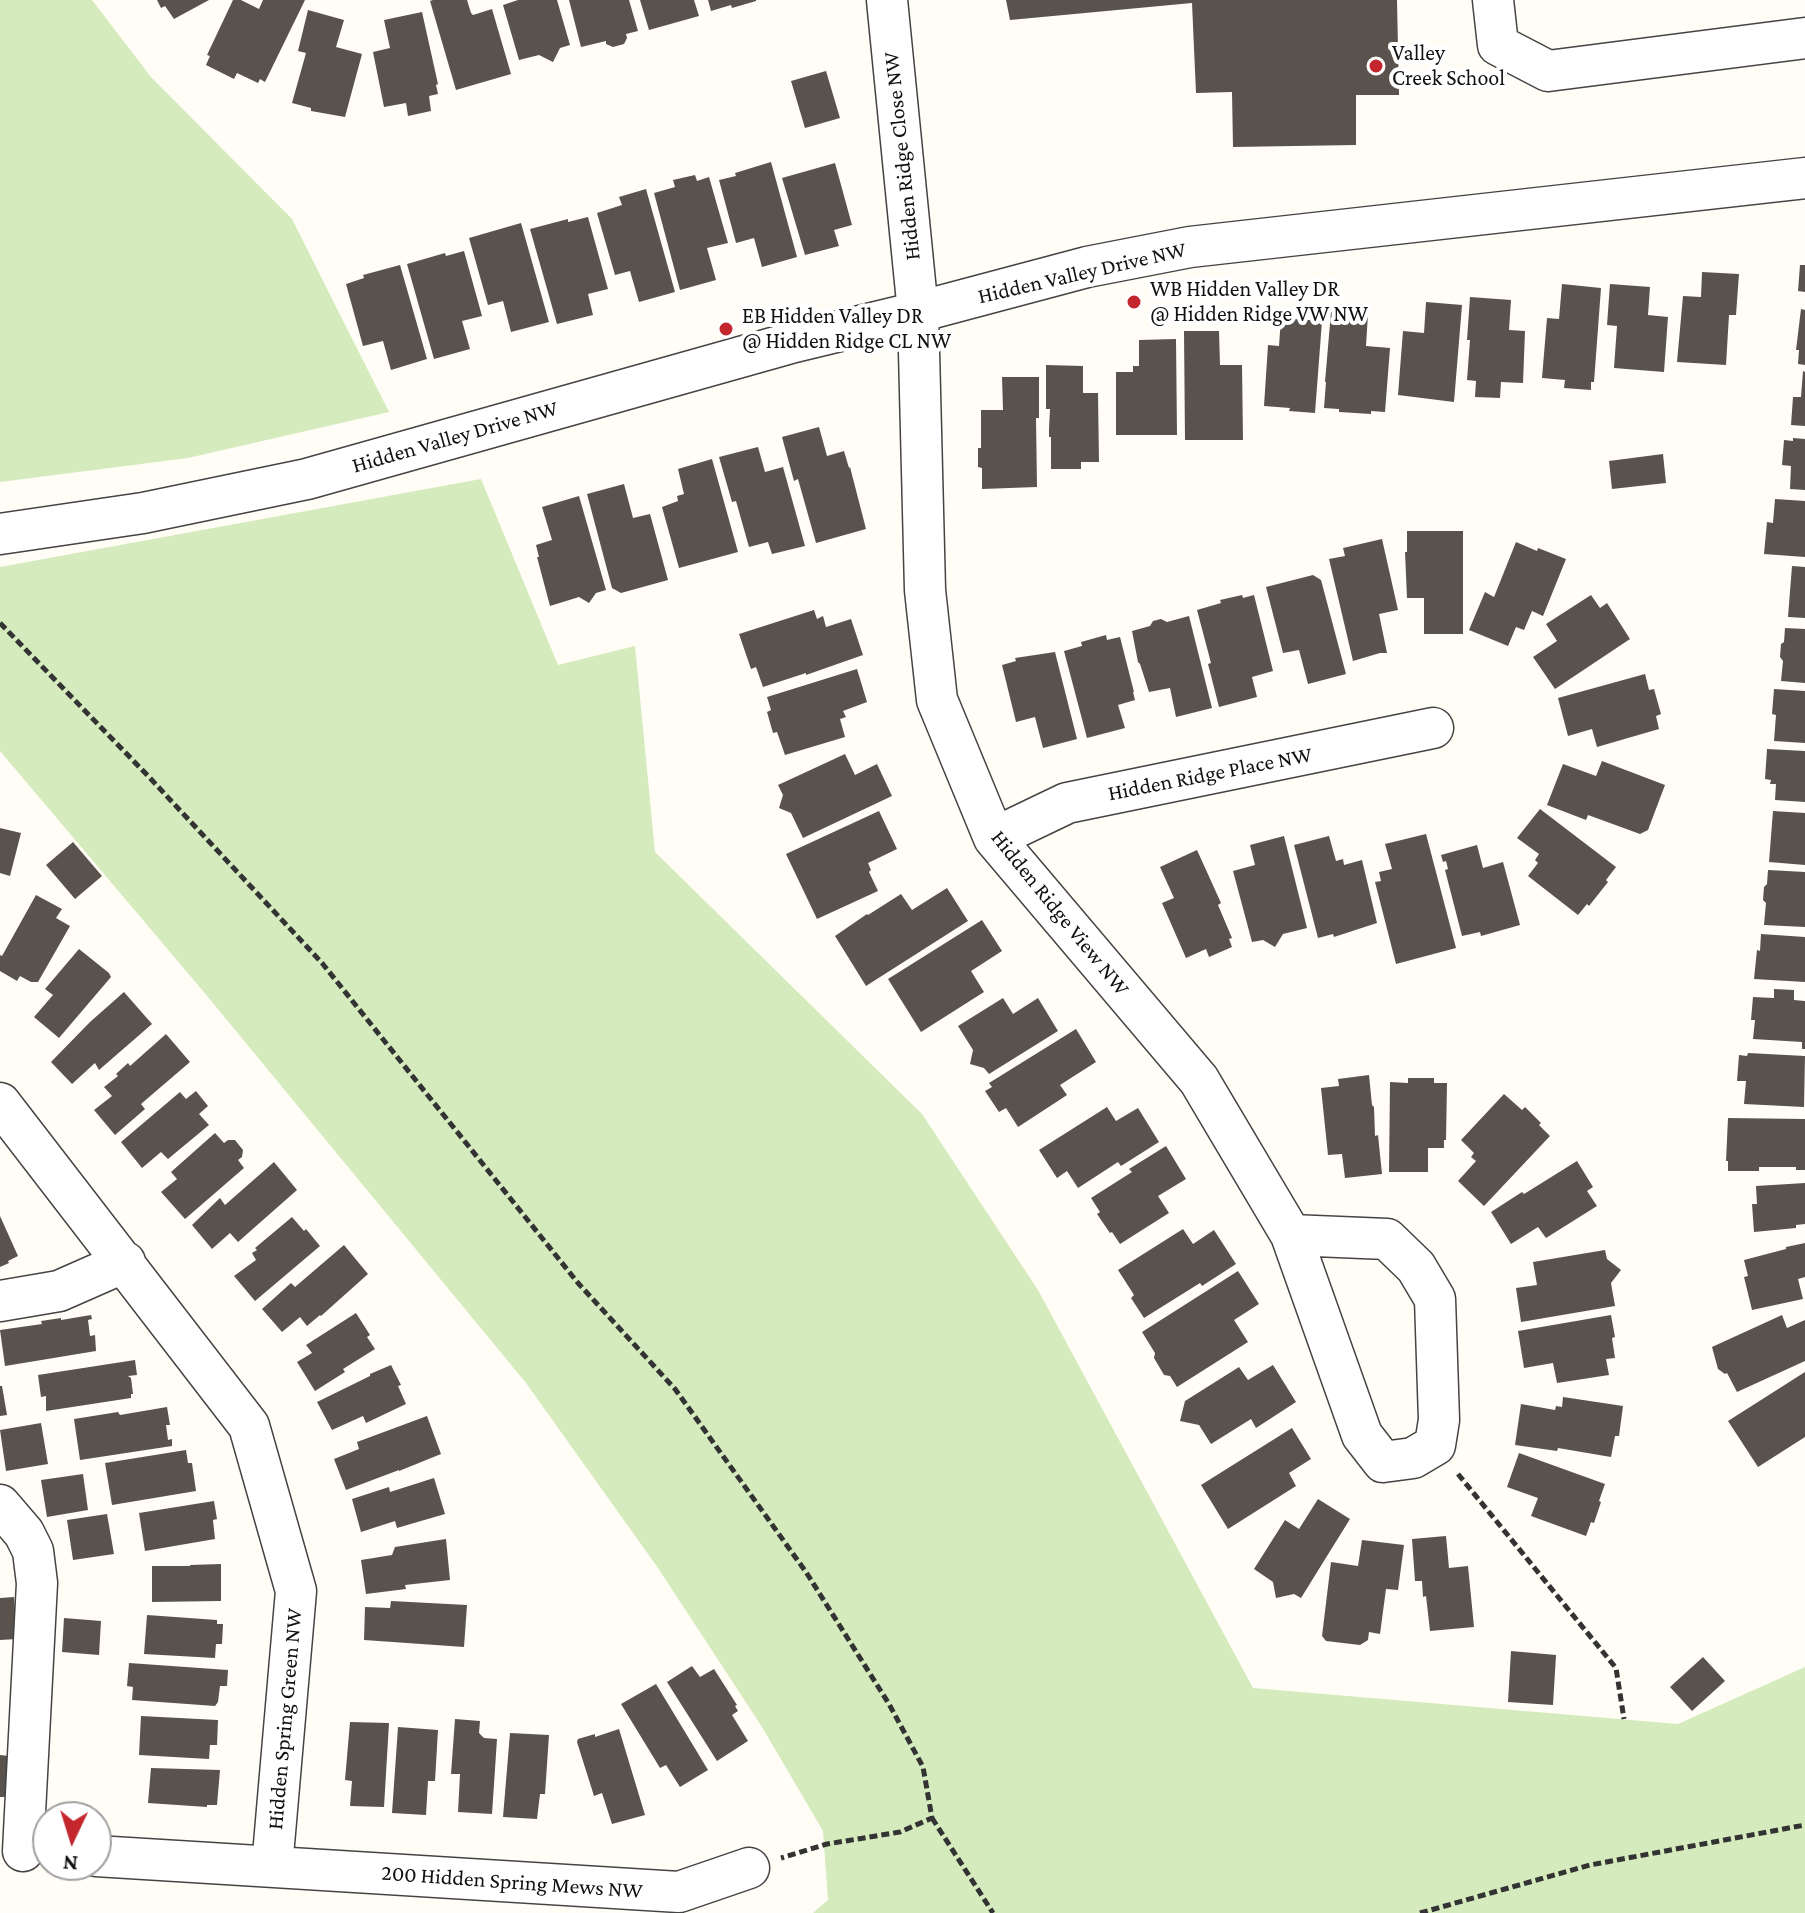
<!DOCTYPE html>
<style>
body{margin:0}
#map{position:relative;width:1805px;height:1913px;overflow:hidden;background:#fffdf5;font-family:"Crimson Pro",serif}
canvas{display:block}
.north{position:absolute;left:32px;top:1801px;width:80px;height:80px;box-sizing:border-box;background:#fff;border:2px solid #a0a0a0;border-radius:50%;rotate:184deg;font-size:22px;font-weight:700;line-height:32px;text-align:center;color:#111}
.north::after{content:'';display:block;margin:auto;width:28px;height:36px;background:#c4262e;clip-path:polygon(50% 0,100% 100%,50% 72%,0 100%)}
</style>
<div id="map">
<canvas width="1805" height="1913"></canvas>
<div class="north">N</div>
</div>
<script>
const context = document.querySelector('canvas').getContext('2d');
context.lineJoin = 'round';
function fillPath(path, color) { context.fillStyle = color; context.fill(path, 'evenodd'); }
function trace(path, color, width, dash) { context.strokeStyle = color; context.lineWidth = width; context.lineCap = dash ? 'butt' : 'round'; context.setLineDash(dash || []); context.stroke(path); }
function label(font, color, halo, rows, align = 'center') {
  context.font = font + ' "Crimson Pro",serif'; context.lineWidth = 8; context.setLineDash([]); context.textBaseline = 'middle'; context.strokeStyle = halo; context.fillStyle = color; for (const [text, x, y, turn = 0] of rows) {
    context.save(); context.translate(x, y); context.rotate((+turn || 0) * Math.PI / 180); context.textAlign = isNaN(turn) ? turn : align; if (halo) context.strokeText(text, 0, 0); context.fillText(text, 0, 0); context.restore();
  }
}
const green = new Path2D(`
 M 0,0 L 92,0 L 151,77 L 292,219 L 389,412 L 188,458 L 0,482 Z
 M 481,479 L 558,665 L 635,646 L 655,852 L 922,1114 L 1038,1290 L 1253,1688 L 1678,1724 L 1805,1667 L 1805,1913 L 813,1913 L 828,1900 L 823,1831 L 762,1727 L 658,1568 L 526,1383 L 203,991 L 0,751 L 0,567 Z`);
const building = new Path2D(`
 M 157,0 L 209,0 L 174,19 L 165,6 L 161,8 Z
 M 233,0 L 241,0 L 259,9 L 263,0 L 305,0 L 265,82 L 260,79 L 258,83 L 237,73 L 234,79 L 206,65 L 210,56 L 207,55 Z
 M 433,0 L 467,0 L 471,13 L 473,15 L 492,9 L 511,74 L 456,90 L 430,1 Z
 M 518,0 L 557,0 L 570,45 L 560,48 L 553,62 L 539,55 L 519,60 L 503,5 Z
 M 569,0 L 629,0 L 638,31 L 626,34 L 627,38 L 624,44 L 613,47 L 606,44 L 606,41 L 581,47 Z
 M 640,0 L 694,0 L 699,16 L 649,30 Z
 M 708,0 L 756,0 L 756,1 L 732,8 L 731,5 L 711,11 Z
 M 1006,0 L 1397,0 L 1399,95 L 1356,95 L 1356,145 L 1233,147 L 1232,92 L 1196,93 L 1192,3 L 1010,20 Z
 M 308,10 L 344,20 L 336,47 L 362,54 L 345,117 L 311,111 L 311,108 L 292,103 L 306,53 L 298,51 Z
 M 422,12 L 438,84 L 436,85 L 438,94 L 429,96 L 431,111 L 408,116 L 406,103 L 384,107 L 373,52 L 390,48 L 384,20 Z
 M 826,71 L 840,118 L 805,128 L 791,81 Z
 M 771,162 L 797,257 L 762,267 L 754,238 L 736,243 L 719,180 L 736,176 L 735,173 Z
 M 835,163 L 852,225 L 834,230 L 839,246 L 805,255 L 782,178 Z
 M 695,175 L 697,181 L 709,177 L 728,243 L 707,248 L 716,280 L 680,290 L 654,193 L 675,187 L 673,180 Z
 M 646,189 L 675,292 L 639,302 L 630,271 L 615,275 L 597,213 L 622,205 L 619,197 Z
 M 588,217 L 608,289 L 588,294 L 593,315 L 557,324 L 530,229 L 568,219 L 568,222 Z
 M 521,223 L 549,322 L 511,332 L 503,301 L 488,305 L 469,238 Z
 M 464,251 L 482,316 L 462,321 L 470,349 L 434,359 L 407,264 L 445,253 L 446,256 Z
 M 400,265 L 427,359 L 391,370 L 383,341 L 363,346 L 346,284 L 364,278 L 363,275 Z
 M 1800,265 L 1805,265 L 1805,292 L 1798,291 Z
 M 1702,272 L 1739,274 L 1736,315 L 1729,315 L 1726,365 L 1677,362 L 1683,296 L 1701,297 Z
 M 1562,284 L 1601,288 L 1594,382 L 1591,382 L 1591,390 L 1564,388 L 1565,380 L 1542,378 L 1547,318 L 1559,319 Z
 M 1610,284 L 1650,287 L 1648,315 L 1668,317 L 1664,372 L 1614,368 L 1617,326 L 1607,325 Z
 M 1470,297 L 1511,300 L 1509,330 L 1525,331 L 1523,383 L 1501,382 L 1500,398 L 1475,397 L 1476,381 L 1467,380 L 1470,340 L 1467,340 Z
 M 1426,302 L 1462,305 L 1454,402 L 1398,395 L 1403,331 L 1424,333 Z
 M 1801,309 L 1805,310 L 1805,365 L 1798,364 L 1799,350 L 1796,350 Z
 M 1331,312 L 1368,314 L 1366,346 L 1390,348 L 1385,412 L 1371,411 L 1371,414 L 1339,412 L 1339,409 L 1324,408 L 1326,382 L 1325,382 Z
 M 1281,318 L 1322,321 L 1315,413 L 1289,411 L 1290,408 L 1264,406 L 1268,345 L 1279,346 Z
 M 1184,331 L 1219,331 L 1220,365 L 1242,365 L 1243,440 L 1185,440 Z
 M 1176,339 L 1177,435 L 1116,435 L 1116,372 L 1133,372 L 1133,366 L 1139,366 L 1139,340 Z
 M 1046,365 L 1083,366 L 1083,393 L 1098,393 L 1099,462 L 1081,462 L 1081,469 L 1051,469 L 1051,437 L 1049,437 L 1049,429 L 1050,409 L 1046,409 Z
 M 1803,371 L 1805,372 L 1805,426 L 1791,425 L 1793,397 L 1801,397 Z
 M 1002,377 L 1039,377 L 1039,418 L 1036,418 L 1037,487 L 982,489 L 982,468 L 978,467 L 978,448 L 981,448 L 981,410 L 1003,410 Z
 M 819,427 L 827,456 L 844,451 L 849,468 L 850,467 L 866,529 L 816,543 L 798,479 L 794,481 L 782,437 Z
 M 1793,438 L 1805,439 L 1805,490 L 1790,489 L 1791,466 L 1782,465 L 1784,440 L 1793,441 Z
 M 758,447 L 765,472 L 783,467 L 805,546 L 772,554 L 768,542 L 749,547 L 736,501 L 732,502 L 719,457 Z
 M 1663,454 L 1666,483 L 1612,489 L 1609,461 Z
 M 712,459 L 738,552 L 679,568 L 662,507 L 678,501 L 677,496 L 684,494 L 678,469 Z
 M 624,484 L 633,518 L 650,514 L 668,580 L 621,593 L 612,588 L 587,494 Z
 M 579,496 L 606,590 L 596,593 L 589,603 L 579,597 L 550,606 L 537,557 L 539,557 L 536,545 L 552,540 L 542,507 Z
 M 1775,499 L 1805,501 L 1805,557 L 1764,554 L 1767,522 L 1773,523 Z
 M 1407,531 L 1463,531 L 1463,634 L 1424,634 L 1424,598 L 1407,598 L 1405,552 L 1407,552 Z
 M 1382,539 L 1398,610 L 1379,614 L 1387,653 L 1380,653 L 1353,661 L 1329,559 L 1345,556 L 1343,548 Z
 M 1516,542 L 1537,551 L 1538,548 L 1566,559 L 1543,616 L 1532,611 L 1524,630 L 1516,627 L 1508,646 L 1469,630 L 1485,592 L 1494,597 Z
 M 1792,566 L 1805,567 L 1805,618 L 1788,617 Z
 M 1313,575 L 1321,580 L 1346,674 L 1308,684 L 1299,650 L 1283,653 L 1266,587 Z
 M 1242,595 L 1243,598 L 1254,595 L 1273,671 L 1252,677 L 1257,697 L 1219,707 L 1208,664 L 1211,663 L 1197,610 L 1221,603 L 1220,600 Z
 M 1591,595 L 1600,608 L 1607,603 L 1630,639 L 1555,689 L 1533,657 L 1557,641 L 1546,624 Z
 M 814,610 L 817,619 L 823,616 L 826,627 L 851,619 L 863,655 L 806,675 L 806,673 L 763,687 L 756,667 L 751,669 L 739,634 Z
 M 1189,616 L 1212,708 L 1176,717 L 1170,688 L 1149,692 L 1140,664 L 1138,662 L 1132,631 L 1150,626 L 1153,621 L 1161,619 L 1167,622 Z
 M 1785,628 L 1805,629 L 1805,683 L 1781,681 L 1783,661 L 1780,657 L 1781,644 L 1784,642 Z
 M 1106,635 L 1107,640 L 1120,637 L 1134,692 L 1133,692 L 1135,700 L 1118,705 L 1125,728 L 1087,738 L 1064,651 L 1082,646 L 1081,642 Z
 M 1055,652 L 1077,739 L 1043,748 L 1035,717 L 1016,722 L 1002,665 L 1016,661 L 1015,658 Z
 M 857,669 L 867,702 L 843,711 L 846,717 L 840,719 L 845,737 L 785,755 L 777,732 L 773,733 L 767,712 L 771,710 L 767,697 Z
 M 1645,674 L 1649,690 L 1654,689 L 1661,714 L 1656,716 L 1659,729 L 1597,747 L 1592,729 L 1568,736 L 1558,698 Z
 M 1774,689 L 1805,691 L 1805,743 L 1774,741 L 1776,715 L 1772,714 Z
 M 1767,749 L 1805,751 L 1805,802 L 1775,800 L 1776,784 L 1770,784 L 1771,780 L 1765,779 Z
 M 845,754 L 855,775 L 877,764 L 892,796 L 803,838 L 791,813 L 779,808 L 783,795 L 778,785 Z
 M 1602,761 L 1665,785 L 1648,830 L 1640,834 L 1588,815 L 1586,820 L 1547,805 L 1563,764 L 1596,776 Z
 M 1540,809 L 1616,867 L 1606,880 L 1608,882 L 1589,906 L 1587,904 L 1578,915 L 1528,876 L 1538,863 L 1535,860 L 1539,854 L 1517,838 Z
 M 879,811 L 897,849 L 868,863 L 871,870 L 869,872 L 878,891 L 817,919 L 786,854 Z
 M 1773,811 L 1805,813 L 1805,865 L 1769,862 Z
 M 0,828 L 21,833 L 10,876 L 0,873 Z
 M 1426,834 L 1456,948 L 1396,964 L 1375,882 L 1381,881 L 1379,872 L 1392,869 L 1385,844 Z
 M 1284,836 L 1307,928 L 1283,934 L 1275,947 L 1263,940 L 1252,942 L 1233,871 L 1255,865 L 1250,845 Z
 M 1329,836 L 1336,861 L 1343,859 L 1344,865 L 1362,860 L 1377,923 L 1334,937 L 1333,934 L 1318,938 L 1294,845 Z
 M 73,842 L 102,876 L 75,899 L 46,865 Z
 M 1477,845 L 1483,868 L 1503,862 L 1520,925 L 1481,936 L 1480,932 L 1462,936 L 1445,870 L 1448,869 L 1446,861 L 1443,862 L 1441,855 Z
 M 1197,850 L 1221,903 L 1218,905 L 1232,938 L 1229,939 L 1232,947 L 1209,957 L 1206,949 L 1186,958 L 1162,903 L 1174,898 L 1160,867 Z
 M 1768,870 L 1805,872 L 1805,927 L 1764,925 L 1766,903 L 1763,900 L 1764,887 L 1767,884 Z
 M 947,888 L 968,921 L 866,986 L 835,936 L 867,914 L 868,915 L 901,894 L 912,910 Z
 M 36,895 L 62,909 L 56,918 L 70,926 L 38,982 L 31,982 L 20,976 L 17,981 L 0,971 L 0,955 L 2,956 Z
 M 982,920 L 1002,951 L 971,971 L 984,992 L 921,1032 L 888,979 Z
 M 1761,934 L 1805,937 L 1805,982 L 1754,979 L 1757,950 L 1760,951 Z
 M 79,949 L 109,973 L 111,977 L 59,1038 L 34,1017 L 53,995 L 45,989 Z
 M 1774,989 L 1794,990 L 1794,1000 L 1805,1001 L 1805,1049 L 1802,1049 L 1802,1042 L 1753,1039 L 1755,1020 L 1751,1020 L 1753,997 L 1774,998 Z
 M 124,992 L 152,1024 L 99,1070 L 95,1063 L 72,1084 L 51,1062 L 90,1022 Z
 M 1003,998 L 1013,1014 L 1038,998 L 1058,1031 L 989,1074 L 984,1068 L 970,1064 L 973,1050 L 958,1026 Z
 M 1076,1029 L 1096,1062 L 1060,1085 L 1067,1095 L 1061,1099 L 1018,1127 L 1006,1108 L 999,1112 L 985,1091 L 992,1087 L 989,1083 Z
 M 166,1034 L 190,1062 L 141,1104 L 145,1109 L 115,1135 L 94,1110 L 112,1096 L 104,1087 L 118,1076 L 116,1074 L 128,1063 L 130,1066 Z
 M 1748,1053 L 1805,1056 L 1804,1107 L 1744,1104 L 1746,1081 L 1737,1081 L 1739,1055 L 1747,1056 Z
 M 1369,1075 L 1372,1105 L 1374,1107 L 1375,1136 L 1378,1135 L 1382,1174 L 1345,1178 L 1342,1154 L 1328,1155 L 1321,1088 L 1339,1086 L 1338,1079 Z
 M 1408,1078 L 1434,1078 L 1434,1083 L 1447,1083 L 1446,1140 L 1444,1140 L 1444,1148 L 1428,1148 L 1428,1172 L 1389,1172 L 1390,1082 L 1408,1083 Z
 M 196,1091 L 208,1106 L 199,1114 L 209,1125 L 168,1159 L 161,1152 L 142,1168 L 121,1142 L 180,1092 L 186,1099 Z
 M 1504,1094 L 1522,1110 L 1525,1107 L 1541,1123 L 1539,1125 L 1550,1136 L 1484,1206 L 1458,1181 L 1476,1161 L 1471,1157 L 1474,1153 L 1461,1140 Z
 M 1107,1107 L 1116,1121 L 1138,1108 L 1159,1142 L 1121,1166 L 1118,1162 L 1078,1188 L 1067,1171 L 1057,1178 L 1039,1150 Z
 M 1728,1118 L 1805,1119 L 1805,1170 L 1796,1170 L 1796,1167 L 1759,1167 L 1759,1171 L 1728,1171 L 1728,1161 L 1726,1161 Z
 M 215,1133 L 224,1143 L 228,1140 L 235,1140 L 243,1150 L 242,1157 L 238,1160 L 244,1168 L 185,1219 L 161,1192 L 177,1179 L 171,1172 Z
 M 1166,1146 L 1186,1179 L 1158,1196 L 1169,1213 L 1120,1244 L 1112,1232 L 1110,1233 L 1097,1214 L 1100,1212 L 1091,1198 L 1132,1172 L 1129,1169 Z
 M 1577,1161 L 1593,1187 L 1587,1191 L 1597,1206 L 1546,1238 L 1538,1227 L 1511,1244 L 1491,1212 L 1522,1192 L 1524,1194 Z
 M 274,1162 L 297,1190 L 238,1242 L 230,1233 L 212,1249 L 192,1225 L 220,1198 L 225,1205 Z
 M 1805,1183 L 1805,1224 L 1796,1225 L 1796,1228 L 1754,1232 L 1752,1204 L 1757,1204 L 1756,1186 Z
 M 0,1216 L 18,1256 L 8,1261 L 9,1263 L 0,1267 Z
 M 292,1217 L 304,1231 L 306,1229 L 320,1246 L 255,1301 L 234,1276 L 256,1260 L 252,1253 L 257,1250 L 255,1248 Z
 M 1183,1229 L 1193,1244 L 1214,1230 L 1236,1264 L 1202,1286 L 1200,1283 L 1144,1318 L 1131,1298 L 1134,1295 L 1118,1270 Z
 M 1805,1243 L 1805,1277 L 1798,1279 L 1803,1299 L 1752,1310 L 1744,1277 L 1748,1276 L 1744,1260 L 1786,1249 L 1786,1247 Z
 M 344,1245 L 368,1274 L 321,1316 L 320,1315 L 307,1326 L 300,1317 L 282,1332 L 262,1309 L 291,1283 L 295,1287 Z
 M 1605,1250 L 1607,1259 L 1621,1270 L 1611,1283 L 1615,1306 L 1521,1322 L 1516,1288 L 1537,1285 L 1533,1262 Z
 M 1238,1271 L 1259,1304 L 1234,1320 L 1248,1342 L 1177,1387 L 1170,1376 L 1164,1375 L 1154,1358 L 1155,1353 L 1142,1332 Z
 M 356,1313 L 370,1335 L 367,1337 L 375,1349 L 343,1369 L 345,1372 L 315,1391 L 297,1362 L 312,1353 L 306,1345 Z
 M 91,1315 L 92,1319 L 88,1320 L 90,1336 L 95,1335 L 96,1351 L 5,1366 L 0,1330 L 42,1324 L 41,1321 L 61,1318 L 61,1320 Z
 M 1611,1315 L 1615,1337 L 1612,1338 L 1615,1358 L 1606,1359 L 1609,1375 L 1557,1383 L 1553,1363 L 1524,1368 L 1518,1331 Z
 M 1782,1315 L 1787,1328 L 1805,1320 L 1805,1361 L 1737,1392 L 1727,1373 L 1725,1374 L 1718,1369 L 1712,1347 Z
 M 135,1360 L 137,1375 L 128,1376 L 131,1378 L 133,1394 L 131,1394 L 131,1398 L 46,1411 L 46,1396 L 41,1397 L 38,1375 Z
 M 391,1365 L 401,1385 L 398,1386 L 406,1404 L 366,1423 L 363,1416 L 332,1430 L 317,1402 L 370,1376 L 370,1374 Z
 M 1273,1365 L 1296,1402 L 1256,1428 L 1251,1419 L 1211,1444 L 1199,1425 L 1180,1421 L 1185,1401 L 1239,1367 L 1248,1380 Z
 M 1805,1372 L 1805,1437 L 1758,1467 L 1728,1421 Z
 M 0,1386 L 2,1386 L 7,1415 L 0,1416 Z
 M 1563,1397 L 1623,1406 L 1619,1436 L 1615,1436 L 1611,1457 L 1558,1448 L 1557,1451 L 1515,1445 L 1521,1404 L 1555,1410 L 1556,1406 L 1562,1407 Z
 M 167,1407 L 170,1425 L 166,1425 L 168,1440 L 172,1439 L 172,1446 L 80,1460 L 74,1419 L 118,1412 L 120,1415 Z
 M 427,1416 L 441,1454 L 399,1471 L 399,1470 L 346,1490 L 334,1459 L 359,1449 L 357,1442 Z
 M 41,1423 L 48,1464 L 6,1471 L 0,1430 Z
 M 1292,1428 L 1311,1459 L 1289,1473 L 1296,1486 L 1228,1529 L 1201,1485 Z
 M 186,1450 L 188,1463 L 192,1463 L 196,1491 L 112,1505 L 105,1463 Z
 M 1519,1453 L 1605,1484 L 1599,1501 L 1601,1502 L 1594,1523 L 1591,1522 L 1586,1536 L 1531,1516 L 1538,1498 L 1507,1487 Z
 M 83,1474 L 88,1510 L 47,1517 L 41,1480 Z
 M 434,1478 L 445,1514 L 397,1528 L 395,1521 L 361,1532 L 352,1499 L 389,1487 L 390,1492 Z
 M 1318,1499 L 1350,1519 L 1301,1598 L 1294,1594 L 1276,1598 L 1273,1582 L 1254,1569 L 1285,1520 L 1299,1529 Z
 M 214,1501 L 217,1519 L 213,1520 L 215,1539 L 145,1551 L 139,1513 Z
 M 107,1514 L 114,1554 L 73,1560 L 67,1520 Z
 M 1446,1536 L 1449,1568 L 1468,1566 L 1474,1627 L 1430,1631 L 1426,1596 L 1423,1597 L 1422,1581 L 1415,1581 L 1412,1539 Z
 M 446,1539 L 450,1580 L 405,1585 L 406,1589 L 366,1594 L 361,1560 L 392,1555 L 395,1547 Z
 M 1362,1540 L 1404,1545 L 1398,1590 L 1386,1589 L 1380,1634 L 1369,1632 L 1368,1640 L 1360,1645 L 1326,1641 L 1322,1636 L 1331,1562 L 1358,1566 Z
 M 221,1564 L 221,1601 L 152,1602 L 152,1566 L 190,1566 L 190,1565 Z
 M 14,1597 L 17,1639 L 0,1640 L 0,1598 Z
 M 391,1601 L 467,1605 L 464,1647 L 364,1640 L 365,1607 L 390,1608 Z
 M 147,1615 L 217,1620 L 217,1624 L 223,1624 L 222,1644 L 216,1644 L 215,1658 L 144,1654 Z
 M 64,1618 L 101,1621 L 99,1655 L 62,1652 Z
 M 1511,1651 L 1556,1655 L 1553,1705 L 1508,1702 Z
 M 1703,1657 L 1725,1681 L 1692,1711 L 1670,1687 Z
 M 129,1663 L 228,1670 L 227,1686 L 220,1686 L 218,1702 L 215,1706 L 132,1700 L 133,1687 L 127,1686 Z
 M 692,1666 L 700,1677 L 714,1669 L 737,1705 L 735,1706 L 738,1711 L 732,1715 L 748,1741 L 717,1761 L 667,1682 Z
 M 656,1684 L 708,1770 L 680,1787 L 666,1765 L 660,1768 L 621,1704 Z
 M 141,1716 L 218,1720 L 217,1745 L 210,1745 L 209,1759 L 139,1755 Z
 M 455,1719 L 480,1721 L 479,1733 L 484,1738 L 497,1739 L 492,1814 L 458,1812 L 460,1774 L 451,1774 Z
 M 350,1722 L 389,1723 L 384,1807 L 350,1806 L 352,1781 L 345,1780 Z
 M 398,1727 L 438,1730 L 435,1781 L 428,1781 L 426,1815 L 392,1813 Z
 M 619,1729 L 645,1815 L 612,1824 L 602,1793 L 594,1796 L 577,1742 L 578,1739 L 595,1734 L 595,1737 Z
 M 510,1733 L 549,1735 L 545,1794 L 540,1794 L 537,1819 L 503,1817 Z
 M 0,1755 L 9,1756 L 6,1797 L 0,1797 Z
 M 151,1768 L 220,1770 L 217,1805 L 207,1805 L 207,1807 L 148,1803 Z`);
const path = new Path2D(`
 M 0,623 L 149,777 L 322,963 L 578,1283 L 675,1389 L 806,1572 L 889,1704 L 923,1767 L 932,1818 L 900,1832 L 827,1844 L 781,1858
 M 1458,1474 L 1616,1668 L 1624,1719
 M 932,1818 L 993,1913
 M 1420,1913 L 1590,1865 L 1805,1825`);
const minor = new Path2D(`
 M 887,0 L 918,312 L 925,590 L 937,700 L 994,838 L 1199,1080 L 1291,1235 L 1362,1435 L 1383,1462 L 1413,1458 L 1435,1445 L 1439,1420 L 1435,1299 L 1416,1267 L 1387,1239 L 1291,1235
 M 1493,0 L 1498,45 L 1548,71 L 1805,38
 M 0,534 L 143,513 L 307,479 L 794,342 L 918,312 L 1087,267 L 1190,247 L 1805,178
 M 994,838 L 1067,803 L 1433,728
 M 0,1103 L 249,1426 L 296,1591 L 272,1867
 M 0,1301 L 59,1291 L 125,1262
 M 0,1505 L 24,1533 L 33,1551 L 37,1583 L 23,1851
 M 96,1856 L 679,1892 L 749,1868`);
const markers = [
 [1376,66,8,"#c4262e"],
 [1134,302,8,"#c4262e"],
 [726,329,8,"#c4262e"]
];
const poiNames = [
 ["Valley",1392,53],
 ["Creek School",1392,78],
 ["WB Hidden Valley DR",1150,289],
 ["@ Hidden Ridge VW NW",1150,314],
 ["EB Hidden Valley DR",742,316],
 ["@ Hidden Ridge CL NW",742,341]
];
const streetNames = [
 ["Hidden Ridge Close NW",902,156,-96],
 ["Hidden Valley Drive NW",1082,273,-13],
 ["Hidden Valley Drive NW",455,437,-16],
 ["Hidden Ridge Place NW",1210,774,-11],
 ["Hidden Ridge View NW",1060,913,51],
 ["Hidden Spring Green NW",285,1719,-85],
 ["200 Hidden Spring Mews NW",512,1882,4]
];
fillPath(green, '#d5ebbd');
fillPath(building, '#5a524d');
trace(minor, '#444', 43);
trace(path, '#333', 5, [8, 4]);
trace(minor, '#fff', 40);
for (const [x, y, r, color] of markers) { const dot = new Path2D(); dot.arc(x, y, r, 0, 2 * Math.PI); context.fillStyle = color; context.fill(dot); trace(dot, '#fff', 3); }
label('22px', '#111', '#fff', poiNames, 'left');
label('22px', '#111', '#fff', streetNames);
</script>
